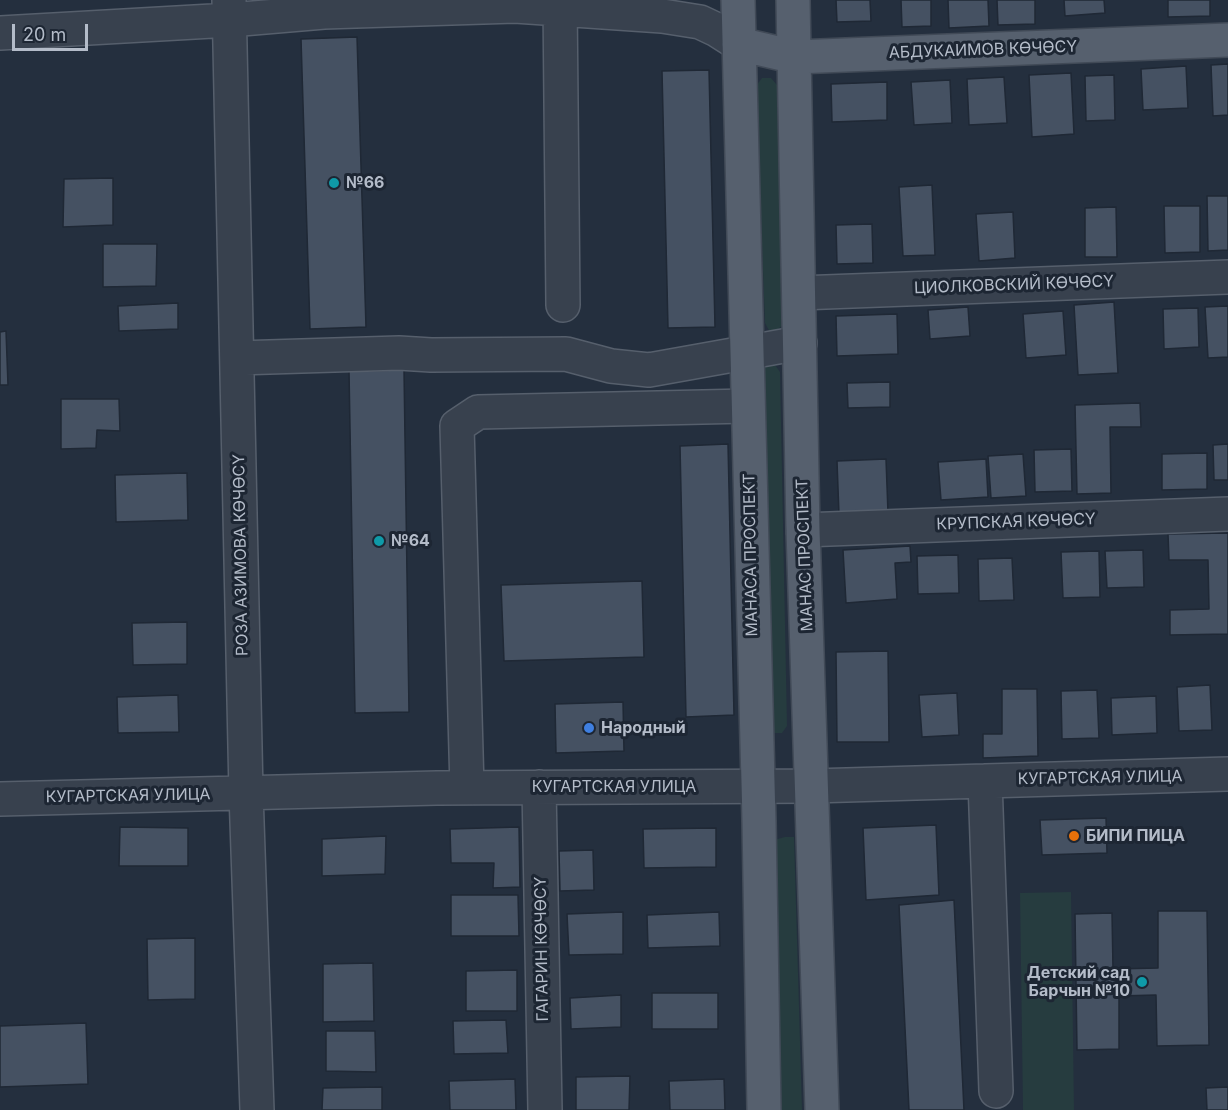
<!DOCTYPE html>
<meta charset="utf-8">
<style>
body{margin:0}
#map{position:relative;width:1228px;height:1110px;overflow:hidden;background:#242f3e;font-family:Inter,sans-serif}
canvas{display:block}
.scale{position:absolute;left:12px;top:24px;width:76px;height:27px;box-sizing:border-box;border:3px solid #b4bcc9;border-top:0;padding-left:8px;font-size:18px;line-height:21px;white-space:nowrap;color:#b4bcc9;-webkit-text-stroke:4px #1d2633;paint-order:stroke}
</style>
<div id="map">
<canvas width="1228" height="1110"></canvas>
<div class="scale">20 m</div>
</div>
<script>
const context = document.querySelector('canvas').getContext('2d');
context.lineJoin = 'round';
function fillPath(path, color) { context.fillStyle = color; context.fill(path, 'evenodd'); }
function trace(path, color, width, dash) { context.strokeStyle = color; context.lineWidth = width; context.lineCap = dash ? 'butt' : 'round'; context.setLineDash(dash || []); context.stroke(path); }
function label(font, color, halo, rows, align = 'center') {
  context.font = font + ' Inter,sans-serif'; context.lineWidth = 6; context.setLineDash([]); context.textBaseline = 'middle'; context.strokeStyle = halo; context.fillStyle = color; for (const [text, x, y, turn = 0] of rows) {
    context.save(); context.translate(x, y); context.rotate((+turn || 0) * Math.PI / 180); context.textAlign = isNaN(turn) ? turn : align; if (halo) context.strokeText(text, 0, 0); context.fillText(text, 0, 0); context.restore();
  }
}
const green = new Path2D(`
 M 762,78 L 771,78 L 777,85 L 783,325 L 777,330 L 770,332 L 765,323 L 756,86 Z
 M 775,365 L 780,372 L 787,726 L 782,733 L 774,733 L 768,729 L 760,370 L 768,366 Z
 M 785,837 L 794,837 L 802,1110 L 780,1110 L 774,840 Z
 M 1071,892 L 1074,1110 L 1023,1110 L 1020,893 Z`);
const building = new Path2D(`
 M 836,0 L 870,0 L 871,21 L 837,22 Z
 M 901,0 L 931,0 L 931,26 L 902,27 Z
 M 948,0 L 988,0 L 989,26 L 949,28 Z
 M 997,0 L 1035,0 L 1035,24 L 998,25 Z
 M 1064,0 L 1104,0 L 1105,13 L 1065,16 Z
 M 1168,0 L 1210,0 L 1210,16 L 1168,17 Z
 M 357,37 L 366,327 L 310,329 L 301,39 Z
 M 1228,64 L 1228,115 L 1213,116 L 1211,65 Z
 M 1186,66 L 1188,108 L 1143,110 L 1141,69 Z
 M 709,70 L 715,327 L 668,328 L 662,71 Z
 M 1071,73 L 1074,134 L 1032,137 L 1029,75 Z
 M 1114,75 L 1115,120 L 1086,121 L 1085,76 Z
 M 1004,77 L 1007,123 L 969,125 L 967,79 Z
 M 950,80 L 952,123 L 914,125 L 911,82 Z
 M 887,82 L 887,120 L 832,122 L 831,84 Z
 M 113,178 L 113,225 L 63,227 L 64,179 Z
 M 932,185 L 935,255 L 903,256 L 899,187 Z
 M 1207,196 L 1228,196 L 1228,250 L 1208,251 Z
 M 1164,206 L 1200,206 L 1200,252 L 1165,253 Z
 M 1116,207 L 1117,257 L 1085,257 L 1085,208 Z
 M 1013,212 L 1015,258 L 979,261 L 976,214 Z
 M 872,224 L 873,263 L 837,264 L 836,225 Z
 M 103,244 L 157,244 L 156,286 L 103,287 Z
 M 1114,302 L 1118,373 L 1078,375 L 1074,305 Z
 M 178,303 L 178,329 L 119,331 L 118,306 Z
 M 1228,306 L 1228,357 L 1208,358 L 1205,307 Z
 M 968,307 L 970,336 L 930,339 L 928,310 Z
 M 1198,308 L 1199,347 L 1164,349 L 1163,309 Z
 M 1063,311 L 1066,355 L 1026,358 L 1023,314 Z
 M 897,314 L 898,354 L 837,356 L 836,316 Z
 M 6,331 L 8,385 L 0,385 L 0,332 Z
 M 404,370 L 409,712 L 355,713 L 349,371 Z
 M 890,382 L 890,407 L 848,408 L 847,383 Z
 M 61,399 L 119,399 L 120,431 L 97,430 L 96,448 L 61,449 Z
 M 1140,403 L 1141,427 L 1110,427 L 1111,493 L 1077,494 L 1075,405 Z
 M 728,444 L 734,715 L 686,717 L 680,446 Z
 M 1228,444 L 1228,480 L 1214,480 L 1213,445 Z
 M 1071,449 L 1072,491 L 1035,492 L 1034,450 Z
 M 1207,453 L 1207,489 L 1162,490 L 1162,454 Z
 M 1023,454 L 1026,496 L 991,498 L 988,456 Z
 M 886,459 L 888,513 L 839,515 L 837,461 Z
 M 986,459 L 988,497 L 941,500 L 938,462 Z
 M 187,473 L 188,520 L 116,522 L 115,475 Z
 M 1228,533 L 1228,634 L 1170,635 L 1170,610 L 1209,609 L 1208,560 L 1169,560 L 1168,534 Z
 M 910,546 L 911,562 L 895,563 L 897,599 L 846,603 L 843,550 Z
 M 1143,550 L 1144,587 L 1107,588 L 1105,551 Z
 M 1099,551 L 1100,597 L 1063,598 L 1061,552 Z
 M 958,555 L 959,593 L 918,594 L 917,556 Z
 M 1012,558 L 1014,600 L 979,601 L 978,559 Z
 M 642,581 L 644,657 L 504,661 L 501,585 Z
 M 187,622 L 187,664 L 133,665 L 132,623 Z
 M 888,651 L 889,742 L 837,742 L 836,652 Z
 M 1210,685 L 1212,730 L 1179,731 L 1177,687 Z
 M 1002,689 L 1037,689 L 1038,756 L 983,758 L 983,734 L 1002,734 Z
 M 1097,690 L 1099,738 L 1062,739 L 1061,691 Z
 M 957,693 L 959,735 L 922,737 L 919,695 Z
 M 178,695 L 179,732 L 118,733 L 117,697 Z
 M 1156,696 L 1157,733 L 1112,735 L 1111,698 Z
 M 623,702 L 624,751 L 556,753 L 555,704 Z
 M 1106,818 L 1107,853 L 1042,855 L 1040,820 Z
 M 936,825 L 939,895 L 866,900 L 863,828 Z
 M 120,827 L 188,828 L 188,866 L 119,866 Z
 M 519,827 L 520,887 L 493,888 L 494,863 L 451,863 L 450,829 Z
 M 716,828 L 716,867 L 644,868 L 643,829 Z
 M 386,836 L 385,874 L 322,876 L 322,839 Z
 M 593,850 L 594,890 L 560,891 L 559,851 Z
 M 451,895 L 518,895 L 519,936 L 451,936 Z
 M 954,900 L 964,1110 L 909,1110 L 899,905 Z
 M 1158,911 L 1207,911 L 1209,1045 L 1157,1046 L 1156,995 L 1119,996 L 1119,1049 L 1077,1050 L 1075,914 L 1112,913 L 1113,969 L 1158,968 Z
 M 623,912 L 623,954 L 569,955 L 567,914 Z
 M 719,912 L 720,946 L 648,948 L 647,915 Z
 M 195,938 L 195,999 L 148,1000 L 147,939 Z
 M 373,963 L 374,1021 L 323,1022 L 323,964 Z
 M 517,970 L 517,1011 L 466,1011 L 466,971 Z
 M 652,993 L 718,993 L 718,1029 L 652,1029 Z
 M 621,995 L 621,1027 L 571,1029 L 570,998 Z
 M 506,1020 L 508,1053 L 454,1054 L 453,1021 Z
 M 86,1023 L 88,1084 L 0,1087 L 0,1026 Z
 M 326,1031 L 375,1031 L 376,1072 L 326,1071 Z
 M 630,1076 L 629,1110 L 576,1110 L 576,1077 Z
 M 515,1079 L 516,1110 L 450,1110 L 449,1081 Z
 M 724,1079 L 725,1110 L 670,1110 L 669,1081 Z
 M 382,1087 L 382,1110 L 322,1110 L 323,1088 Z
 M 1228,1087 L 1228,1110 L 1207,1110 L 1206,1088 Z`);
const minor = new Path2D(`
 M 229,0 L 246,793 L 257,1110
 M 560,0 L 563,305
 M 0,33 L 230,20 L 324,12 L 515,6 L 662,16 L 700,22 L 717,30 L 739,44
 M 799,293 L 1228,277
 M 237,358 L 399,353 L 431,355 L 566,354 L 611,366 L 649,370 L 800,343
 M 803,530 L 1228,514
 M 985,781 L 996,1091
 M 539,787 L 545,1110
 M 467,788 L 457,426 L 478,412 L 748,406
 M 0,799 L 437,788 L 812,786 L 1228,774`);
const major = new Path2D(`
 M 738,0 L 759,821 L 764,1110
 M 793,0 L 803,530 L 822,1110
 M 739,44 L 795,57 L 1228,40`);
const markers = [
 [334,183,6,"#0f9aa8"],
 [379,541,6,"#0f9aa8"],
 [589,728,6,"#3f7fe0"],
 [1074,836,6,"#e8710a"],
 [1142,982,6,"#0f9aa8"]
];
const streetNames = [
 ["АБДУКАИМОВ КӨЧӨСҮ",983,50,-2],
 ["ЦИОЛКОВСКИЙ КӨЧӨСҮ",1014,285,-2],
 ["КРУПСКАЯ КӨЧӨСҮ",1016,522,-2],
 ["РОЗА АЗИМОВА КӨЧӨСҮ",241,555,-91],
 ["МАНАСА ПРОСПЕКТ",751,555,-91],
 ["МАНАС ПРОСПЕКТ",805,555,-92],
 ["КУГАРТСКАЯ УЛИЦА",1100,778,-1],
 ["КУГАРТСКАЯ УЛИЦА",614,787],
 ["КУГАРТСКАЯ УЛИЦА",128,796,-1],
 ["ГАГАРИН КӨЧӨСҮ",542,949,-91]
];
const poiNames = [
 ["№66",346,183],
 ["№64",391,541],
 ["Народный",601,728],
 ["БИПИ ПИЦА",1086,836],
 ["Детский сад",1130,973,"right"],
 ["Барчын №10",1130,991,"right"]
];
fillPath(green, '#263c3f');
fillPath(building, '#455162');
trace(building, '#1f2835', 1.5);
trace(minor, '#565f6c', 36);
trace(major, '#414a57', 36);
trace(minor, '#38414e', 33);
trace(major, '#56606e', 33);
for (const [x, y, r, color] of markers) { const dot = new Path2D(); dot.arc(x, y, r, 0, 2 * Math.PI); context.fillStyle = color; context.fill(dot); trace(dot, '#1d2633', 2); }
label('16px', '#b4bcc9', '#1d2633', streetNames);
label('bold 16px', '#b4bcc9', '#1d2633', poiNames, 'left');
</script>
